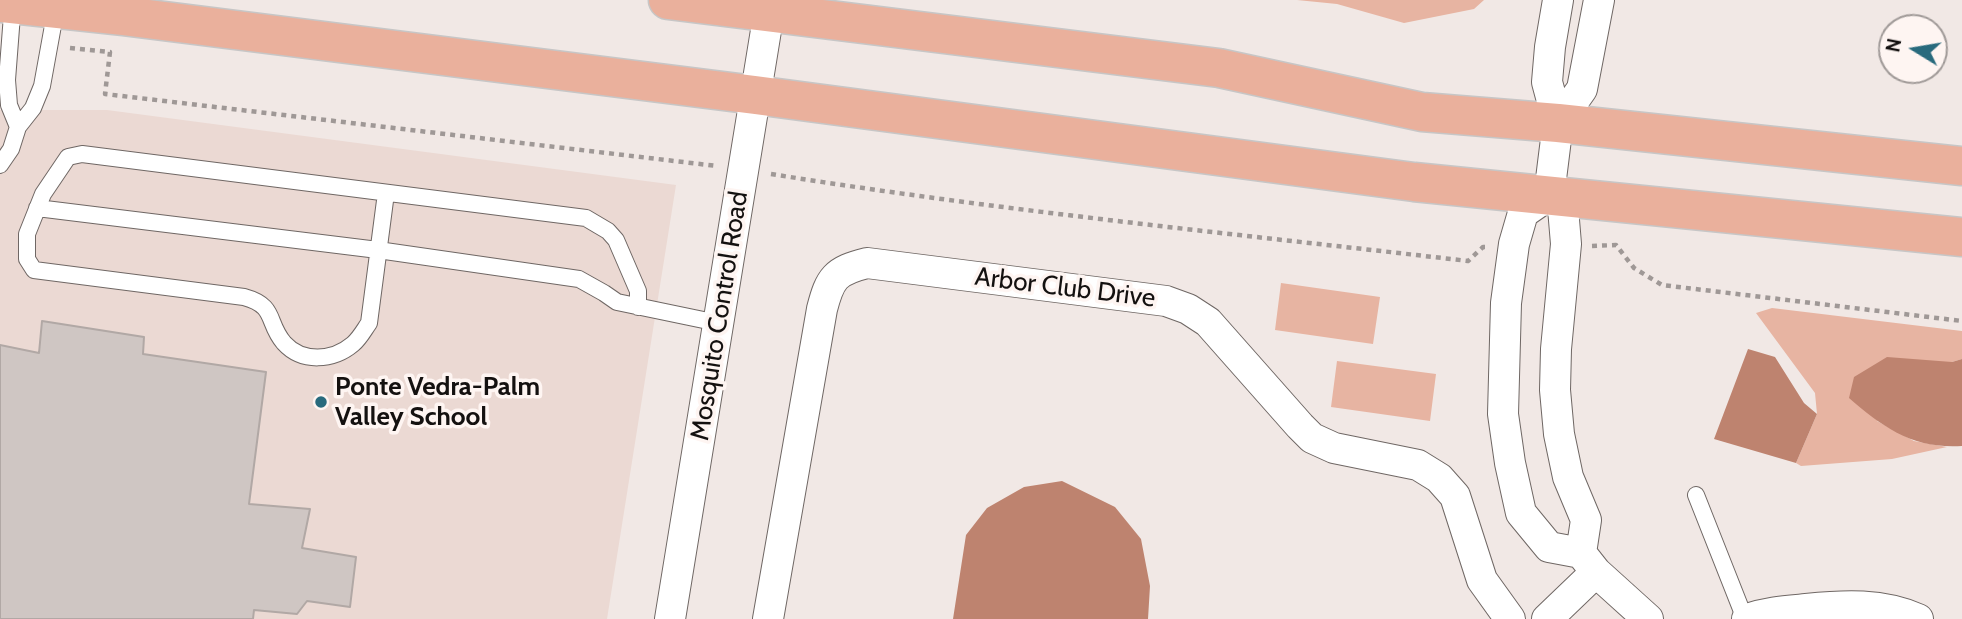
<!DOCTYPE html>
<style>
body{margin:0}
#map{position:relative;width:1962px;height:619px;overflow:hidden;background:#f1e8e5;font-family:Cabin,sans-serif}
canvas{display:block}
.north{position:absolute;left:1878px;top:14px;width:70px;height:70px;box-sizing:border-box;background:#fef5f2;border:2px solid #a09a98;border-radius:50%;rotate:281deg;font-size:19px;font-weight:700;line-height:28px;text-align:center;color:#141110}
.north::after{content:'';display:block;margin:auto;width:24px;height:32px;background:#286a7d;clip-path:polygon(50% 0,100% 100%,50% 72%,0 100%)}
</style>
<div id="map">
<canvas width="1962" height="619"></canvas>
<div class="north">N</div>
</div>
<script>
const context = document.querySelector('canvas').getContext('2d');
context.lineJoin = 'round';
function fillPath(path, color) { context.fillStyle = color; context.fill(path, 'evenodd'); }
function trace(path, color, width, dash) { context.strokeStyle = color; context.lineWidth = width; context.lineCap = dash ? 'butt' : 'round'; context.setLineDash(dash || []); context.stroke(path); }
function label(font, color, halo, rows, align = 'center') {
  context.font = font + ' Cabin,sans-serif'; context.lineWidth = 7; context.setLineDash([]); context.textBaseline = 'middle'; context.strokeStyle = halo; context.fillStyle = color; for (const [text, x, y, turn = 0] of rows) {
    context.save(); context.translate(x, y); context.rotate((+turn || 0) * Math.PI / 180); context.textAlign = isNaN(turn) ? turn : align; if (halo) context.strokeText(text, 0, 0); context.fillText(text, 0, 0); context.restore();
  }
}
const built = new Path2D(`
 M 0,110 L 107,110 L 676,185 L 607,619 L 0,619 Z`);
const green = new Path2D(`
 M 1297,0 L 1484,0 L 1474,9 L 1404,23 L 1337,4 Z
 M 1281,283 L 1380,297 L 1373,344 L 1275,330 Z
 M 1772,308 L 1962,331 L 1962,359 L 1952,362 L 1877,421 L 1914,441 L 1947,447 L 1892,459 L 1801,466 L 1796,463 L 1817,414 L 1815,393 L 1756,313 Z
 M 1337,361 L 1436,374 L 1430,421 L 1331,407 Z`);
const water = new Path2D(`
 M 1748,349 L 1775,357 L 1804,403 L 1817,414 L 1796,463 L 1714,439 Z
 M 1887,357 L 1952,362 L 1962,359 L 1962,446 C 1913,449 1884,428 1849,398 L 1854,377 Z
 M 1062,481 L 1115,507 L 1141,539 L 1150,586 L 1148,619 L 953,619 L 966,535 L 987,508 L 1024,487 Z`);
const building = new Path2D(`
 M 42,321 L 144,337 L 143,354 L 266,372 L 249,504 L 310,509 L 302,548 L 356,557 L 350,607 L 307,601 L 297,614 L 254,610 L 253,619 L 0,619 L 0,345 L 39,353 Z`);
const path = new Path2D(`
 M 70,48 L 110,52 L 105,94 L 717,166
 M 771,174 C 1002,211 1236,234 1468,261 L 1483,247 L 1485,247
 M 1592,246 L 1616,245 L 1634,268 L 1662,285 L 1962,321`);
const service = new Path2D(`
 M 13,2 L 7,80 L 9,105 L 18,127
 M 0,165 L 11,149 L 18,127 L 33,108 L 42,86 L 56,9
 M 386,193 L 369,323 C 364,330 360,338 353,344 C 333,361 302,363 284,343 C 266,322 277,306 244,297 L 34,270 L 27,259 L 27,234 L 43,194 L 68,157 L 82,154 L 586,218 L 608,231 L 616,240 L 638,291 L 638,307
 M 37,208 L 378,250 L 579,279 L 604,293 L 617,302 L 718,323
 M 1696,495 L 1745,619`);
const minor = new Path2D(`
 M 1558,0 L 1550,47 L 1547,82 L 1558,123 L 1549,195 L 1523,213 L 1514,244 L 1506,303 L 1503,414 L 1510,463 L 1521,513 L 1549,547 L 1581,553 L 1596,572 L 1648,619
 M 1558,123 L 1582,89 L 1599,0
 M 1549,195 L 1563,208 L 1566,244 L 1556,349 L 1555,390 L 1559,434 L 1568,477 L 1586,520 L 1581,553
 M 670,619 L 769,12
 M 768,619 L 822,309 C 830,278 835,271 867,263 L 1166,301 L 1188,309 L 1208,322 L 1300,426 L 1312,438 L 1334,448 L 1418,465 L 1439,478 L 1455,496 L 1482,580 L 1510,619
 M 1547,619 L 1596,572
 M 1747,619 C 1768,612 1785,611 1806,609 C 1844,605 1882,603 1918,619`);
const primary = new Path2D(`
 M 668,0 L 1219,68 L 1422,112 L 1558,123 L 1962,166
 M 0,3 L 124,16 L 755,95 L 1414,182 L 1962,237`);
const markers = [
 [321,402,7,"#286a7d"]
];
const streetNames = [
 ["Arbor Club Drive",1065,288,7],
 ["Mosquito Control Road",720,316,-81]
];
const poiNames = [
 ["Ponte Vedra-Palm",335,387],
 ["Valley School",335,417]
];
fillPath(built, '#ebd9d3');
fillPath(green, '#e7b4a2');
fillPath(water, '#be836f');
fillPath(building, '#cfc6c3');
trace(building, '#b1a8a5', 2);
trace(service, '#6f6764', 18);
trace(minor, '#6f6764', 32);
trace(primary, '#c7c6c6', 41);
trace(path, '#9f9896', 4.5, [5, 5]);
trace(service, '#fff', 16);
trace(minor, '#fff', 30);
trace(primary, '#eab09c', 38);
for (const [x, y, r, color] of markers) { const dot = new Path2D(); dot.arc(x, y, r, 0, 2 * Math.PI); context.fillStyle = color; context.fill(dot); trace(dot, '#fef5f2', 2.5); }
label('26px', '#141110', '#fef5f2', streetNames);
label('bold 26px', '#141110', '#fef5f2', poiNames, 'left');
</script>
